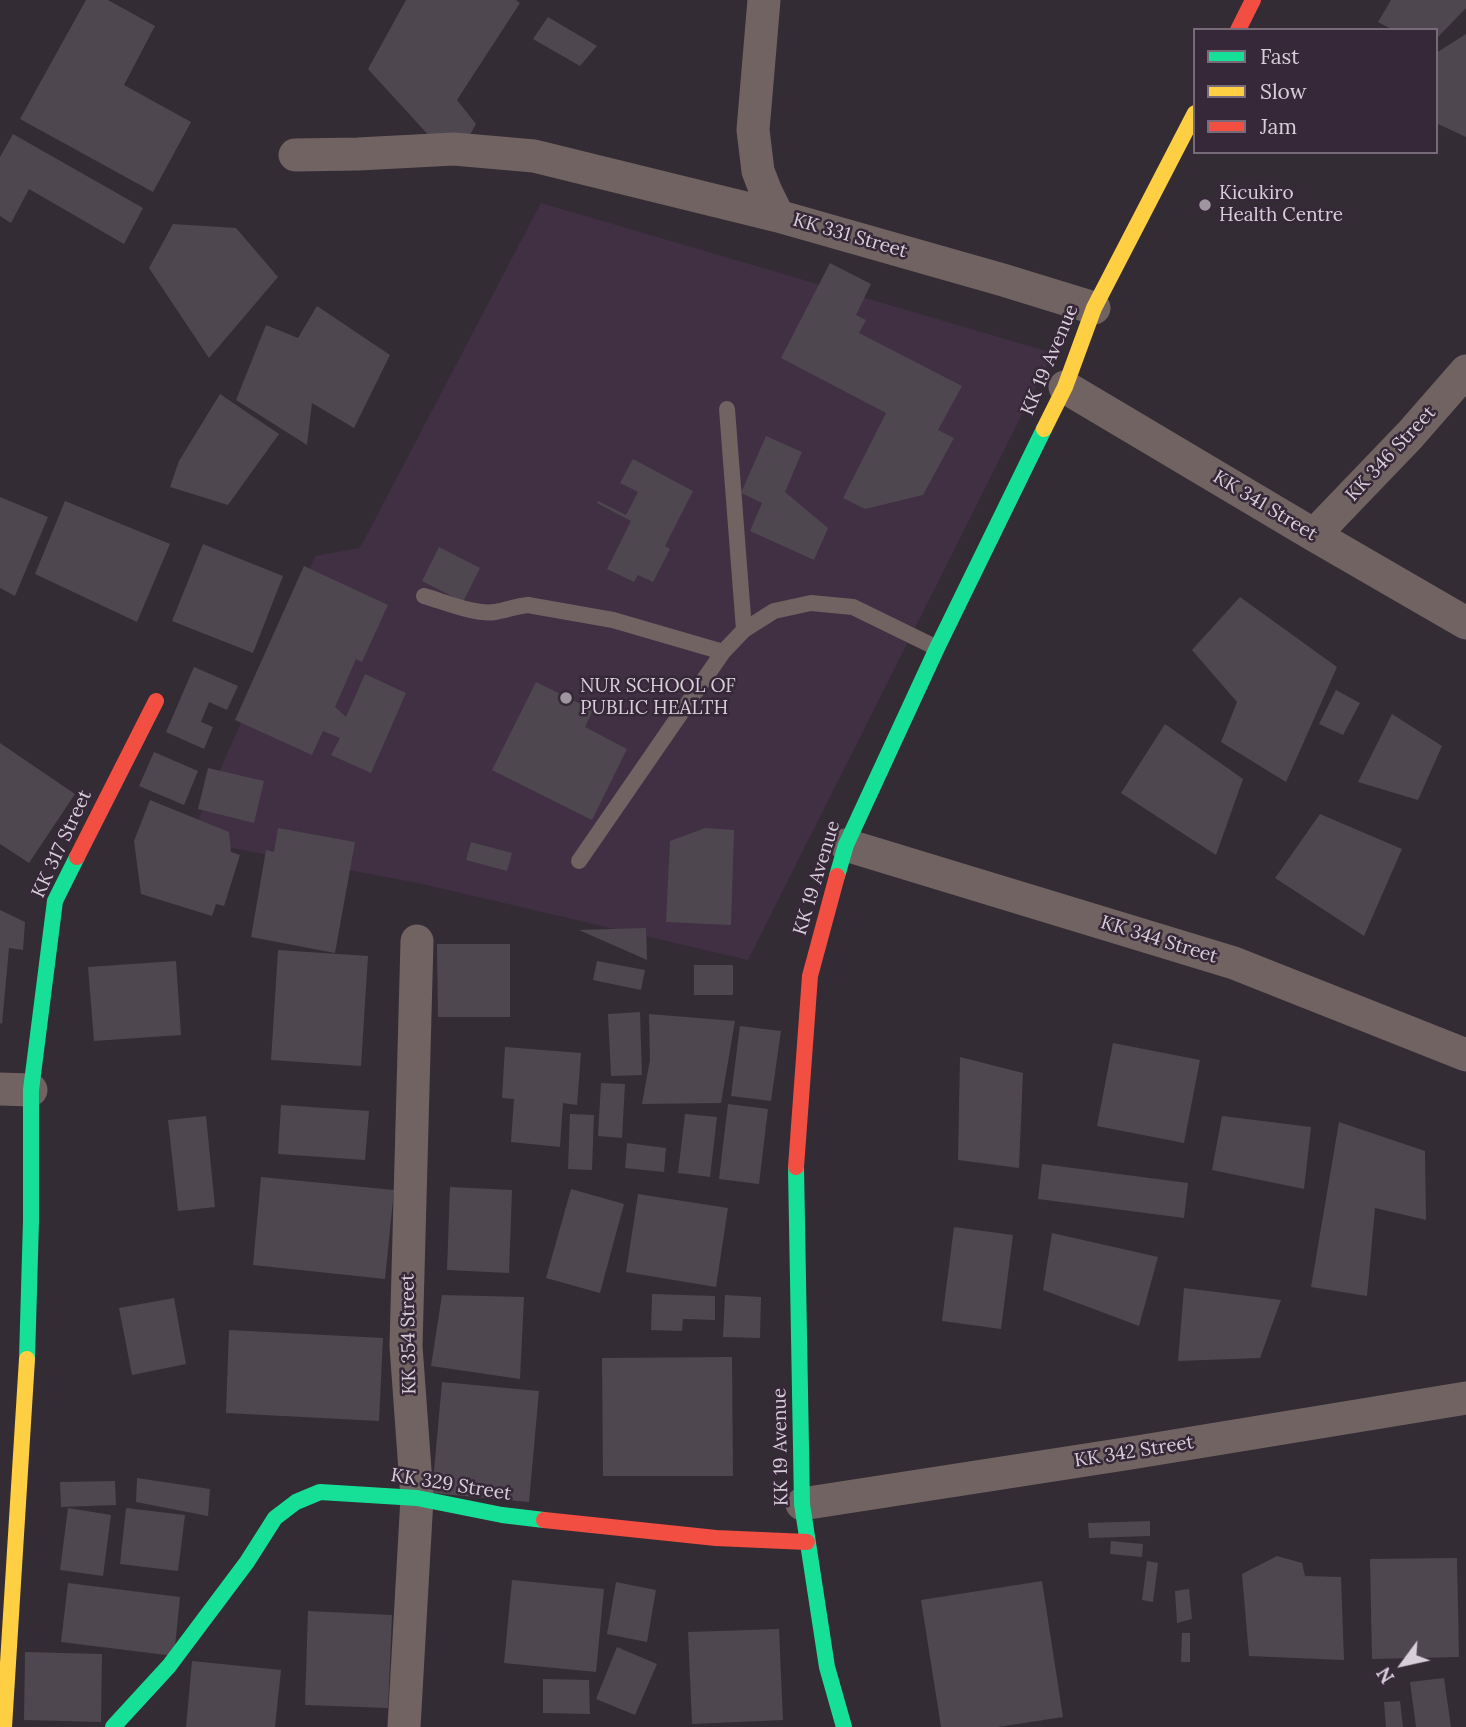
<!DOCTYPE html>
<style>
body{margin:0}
#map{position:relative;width:1466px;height:1727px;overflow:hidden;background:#342c35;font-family:Lora,serif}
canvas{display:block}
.legend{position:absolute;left:1193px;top:28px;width:245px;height:126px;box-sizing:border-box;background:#372839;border:2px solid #776a79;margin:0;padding:9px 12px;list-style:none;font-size:21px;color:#d8ced9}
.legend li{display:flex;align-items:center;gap:14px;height:35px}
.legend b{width:35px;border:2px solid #776a79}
.north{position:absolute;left:1368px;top:1629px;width:70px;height:70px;-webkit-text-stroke:5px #372839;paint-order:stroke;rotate:237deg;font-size:19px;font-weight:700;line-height:28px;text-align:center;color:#d8ced9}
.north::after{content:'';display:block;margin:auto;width:24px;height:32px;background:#d8ced9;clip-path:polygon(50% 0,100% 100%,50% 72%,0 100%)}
</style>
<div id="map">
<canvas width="1466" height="1727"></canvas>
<ul class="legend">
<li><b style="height:9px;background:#16e098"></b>Fast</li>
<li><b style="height:9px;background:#ffcf43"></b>Slow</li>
<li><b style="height:9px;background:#f24e42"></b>Jam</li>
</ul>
<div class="north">N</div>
</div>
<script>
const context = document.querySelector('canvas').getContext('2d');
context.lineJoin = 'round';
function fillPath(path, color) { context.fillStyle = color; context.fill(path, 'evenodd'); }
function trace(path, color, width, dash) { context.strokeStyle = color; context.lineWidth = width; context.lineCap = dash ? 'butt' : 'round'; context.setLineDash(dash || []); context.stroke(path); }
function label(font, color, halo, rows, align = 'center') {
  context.font = font + ' Lora,serif'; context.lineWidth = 5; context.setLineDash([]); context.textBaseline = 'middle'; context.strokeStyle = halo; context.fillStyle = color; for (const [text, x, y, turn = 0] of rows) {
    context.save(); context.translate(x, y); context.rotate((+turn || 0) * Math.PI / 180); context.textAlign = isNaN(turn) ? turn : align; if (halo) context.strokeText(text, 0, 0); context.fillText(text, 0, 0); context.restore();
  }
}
const built = new Path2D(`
 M 541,203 L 1053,353 L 748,960 L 418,883 L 189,840 L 315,556 L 360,548 Z`);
const building = new Path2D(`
 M 86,0 L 108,0 L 155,26 L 124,85 L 191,122 L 153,192 L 20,119 Z
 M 406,0 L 516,0 L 520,3 L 457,100 L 476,124 L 454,163 L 368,69 Z
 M 1391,0 L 1466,0 L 1466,8 L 1436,39 L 1436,30 L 1393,30 L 1378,22 Z
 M 548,17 L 597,46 L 580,66 L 533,39 Z
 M 1466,34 L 1466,137 L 1436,123 L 1436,53 Z
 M 13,134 L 143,208 L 124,244 L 29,189 L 11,223 L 0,216 L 0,157 Z
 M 173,224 L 236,228 L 278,277 L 209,358 L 149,268 Z
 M 830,263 L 871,284 L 856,315 L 866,320 L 859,333 L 962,386 L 938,430 L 954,438 L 923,495 L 865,509 L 843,498 L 886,413 L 781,358 Z
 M 317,306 L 390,355 L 354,428 L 312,403 L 307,445 L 236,400 L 266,325 L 298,338 Z
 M 220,394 L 279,434 L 228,505 L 170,487 L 179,461 Z
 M 766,436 L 802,452 L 785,492 L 828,528 L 814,560 L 750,531 L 762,503 L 741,493 Z
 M 633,459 L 693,491 L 665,546 L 670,549 L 653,582 L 638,575 L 634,582 L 607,569 L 631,521 L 597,503 L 598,501 L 626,515 L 638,492 L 620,483 Z
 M 0,497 L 48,517 L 15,596 L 0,588 Z
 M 65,501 L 170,544 L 137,622 L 35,574 Z
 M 203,544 L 283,576 L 253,653 L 172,621 Z
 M 439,547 L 480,568 L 463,602 L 422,581 Z
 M 304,566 L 388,605 L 362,662 L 356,659 L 335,707 L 346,717 L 365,674 L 406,693 L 371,773 L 331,755 L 340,738 L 323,731 L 312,755 L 235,720 Z
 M 1240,597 L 1337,667 L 1286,782 L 1221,742 L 1237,702 L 1192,650 Z
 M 194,667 L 238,686 L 227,710 L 209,702 L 201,722 L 213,727 L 204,749 L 166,732 Z
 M 536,682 L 593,710 L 585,727 L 627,749 L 592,820 L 492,770 Z
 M 1336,690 L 1360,703 L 1343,735 L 1319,724 Z
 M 1392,714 L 1442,746 L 1418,800 L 1358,782 Z
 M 1165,724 L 1243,779 L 1216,855 L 1121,793 Z
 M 0,743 L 75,794 L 29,863 L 0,844 Z
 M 154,752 L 198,771 L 184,805 L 139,786 Z
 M 208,768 L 264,781 L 254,823 L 198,809 Z
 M 150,800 L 229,832 L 231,852 L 240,855 L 224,906 L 216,904 L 212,916 L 141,894 L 134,841 Z
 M 1320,814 L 1402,849 L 1364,936 L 1275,878 Z
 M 278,828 L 355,842 L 335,953 L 251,937 L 266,850 L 274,852 Z
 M 705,828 L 734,830 L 731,925 L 666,922 L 670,841 Z
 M 471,842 L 512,853 L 507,871 L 466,860 Z
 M 0,910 L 25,922 L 23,950 L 9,948 L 2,1024 L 0,1023 Z
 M 646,928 L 647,960 L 579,930 Z
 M 437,944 L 510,944 L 510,1017 L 438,1017 Z
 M 278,950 L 368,956 L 361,1066 L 271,1060 Z
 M 176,961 L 181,1035 L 94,1041 L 88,967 Z
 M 597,961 L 645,970 L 641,990 L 593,980 Z
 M 694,965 L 733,965 L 733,995 L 694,995 Z
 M 640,1012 L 642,1075 L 611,1076 L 608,1014 Z
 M 649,1014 L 735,1021 L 721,1103 L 642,1104 L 650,1060 Z
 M 740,1026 L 781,1031 L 771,1101 L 731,1096 Z
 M 1113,1043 L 1200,1060 L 1184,1143 L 1097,1126 Z
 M 505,1047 L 581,1053 L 577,1105 L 563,1103 L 560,1147 L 511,1142 L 514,1099 L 502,1098 Z
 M 960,1057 L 1023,1073 L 1019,1168 L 958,1160 Z
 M 601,1083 L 625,1084 L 622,1138 L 598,1136 Z
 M 728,1104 L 768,1109 L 759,1184 L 719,1179 Z
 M 281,1105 L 369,1111 L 365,1160 L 278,1154 Z
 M 570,1114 L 594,1115 L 592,1170 L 568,1169 Z
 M 685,1114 L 717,1117 L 710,1177 L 678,1173 Z
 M 206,1116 L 215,1207 L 178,1211 L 168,1120 Z
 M 1222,1116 L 1311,1127 L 1304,1189 L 1212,1170 Z
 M 1339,1122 L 1425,1151 L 1426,1220 L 1375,1208 L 1367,1296 L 1311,1287 Z
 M 627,1143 L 666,1148 L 664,1172 L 625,1168 Z
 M 1042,1164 L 1188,1183 L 1184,1218 L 1038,1199 Z
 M 261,1177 L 394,1190 L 385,1279 L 253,1265 Z
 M 450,1187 L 512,1190 L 509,1273 L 447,1270 Z
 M 571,1189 L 624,1204 L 600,1293 L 546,1278 Z
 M 638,1194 L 728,1208 L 716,1287 L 626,1272 Z
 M 954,1227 L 1013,1235 L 1001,1329 L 942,1321 Z
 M 1052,1233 L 1158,1257 L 1139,1326 L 1043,1290 Z
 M 1184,1288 L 1281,1300 L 1260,1358 L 1178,1361 Z
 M 652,1294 L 715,1296 L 715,1320 L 683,1319 L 682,1331 L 651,1330 Z
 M 442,1295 L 524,1297 L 520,1379 L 431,1366 Z
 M 725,1295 L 761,1297 L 760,1338 L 723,1337 Z
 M 174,1298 L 186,1364 L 132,1375 L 119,1308 Z
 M 229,1330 L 383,1338 L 379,1421 L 226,1413 Z
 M 732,1357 L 733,1476 L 603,1476 L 602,1358 Z
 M 442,1382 L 539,1391 L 529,1502 L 432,1493 Z
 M 137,1478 L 210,1489 L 208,1516 L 136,1502 Z
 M 115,1481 L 116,1505 L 61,1507 L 60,1482 Z
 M 68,1508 L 111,1515 L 103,1576 L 60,1570 Z
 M 126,1508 L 185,1515 L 178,1571 L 120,1564 Z
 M 1150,1521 L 1150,1536 L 1089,1538 L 1088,1523 Z
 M 1111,1541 L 1143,1544 L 1142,1557 L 1110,1554 Z
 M 1277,1556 L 1302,1563 L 1305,1576 L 1341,1577 L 1344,1660 L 1249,1656 L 1242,1574 Z
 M 1457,1558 L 1459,1657 L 1372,1659 L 1370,1559 Z
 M 1147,1561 L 1158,1563 L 1153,1602 L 1142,1600 Z
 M 512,1580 L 604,1589 L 596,1672 L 504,1663 Z
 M 1042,1581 L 1063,1717 L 998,1727 L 941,1727 L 921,1600 Z
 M 616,1582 L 656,1590 L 647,1642 L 607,1634 Z
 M 68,1583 L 180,1597 L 174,1656 L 61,1642 Z
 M 1189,1589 L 1192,1619 L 1177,1623 L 1175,1591 Z
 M 308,1611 L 392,1615 L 388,1708 L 305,1705 Z
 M 779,1629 L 783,1720 L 692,1724 L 688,1632 Z
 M 1182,1633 L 1190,1633 L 1190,1662 L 1181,1662 Z
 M 617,1647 L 657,1664 L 635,1715 L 596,1699 Z
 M 25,1652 L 102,1654 L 101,1722 L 24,1720 Z
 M 192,1661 L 281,1670 L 275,1727 L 186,1727 Z
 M 1444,1678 L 1451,1727 L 1416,1727 L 1410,1682 Z
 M 543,1679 L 589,1680 L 590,1714 L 543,1713 Z
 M 1400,1701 L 1403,1727 L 1386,1727 L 1384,1702 Z`);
const lane = new Path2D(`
 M 727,409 L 744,630
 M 424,596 C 445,602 475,615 495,612 C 507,610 516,606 528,605 L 613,620 L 723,652
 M 579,861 L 723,652 L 744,630 L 774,611 L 811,603 L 853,607 L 937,648`);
const street = new Path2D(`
 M 764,0 L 753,130 L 758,171 L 766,192 L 778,216 L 1003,280 L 1094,308
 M 295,155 L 358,154 L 454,149 L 534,156 L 778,216
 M 1065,387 L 1314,535 L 1466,623
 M 1314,535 L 1410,435 L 1466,371
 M 846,845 L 1234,963 L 1466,1055
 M 0,1089 L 31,1090
 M 802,1504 L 1131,1453 L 1466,1398
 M 404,1727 L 417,1498 L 406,1346 L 417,941`);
const fast = new Path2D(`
 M 837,876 L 846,845 L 937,648 L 1044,429
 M 796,1167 L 802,1504 L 827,1667 L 844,1727
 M 27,1359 L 31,1221 L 31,1090 L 55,901 L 77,857
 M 113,1727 L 169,1666 L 247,1562 L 275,1518 L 296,1502 L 320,1492 L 417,1498 L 502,1515 L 544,1520`);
const slow = new Path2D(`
 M 1044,429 L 1065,387 L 1094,308 L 1195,113
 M 4,1727 L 27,1359`);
const jam = new Path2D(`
 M 1238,30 L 1253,0
 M 77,857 L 156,701
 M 796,1167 L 810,976 L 837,876
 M 544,1520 L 716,1538 L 807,1542`);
const markers = [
 [1205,205,7,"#9f95a0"],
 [566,698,7,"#9f95a0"]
];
const poiNames = [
 ["Kicukiro",1219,194],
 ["Health Centre",1219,216],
 ["NUR SCHOOL OF",580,687],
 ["PUBLIC HEALTH",580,709]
];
const streetNames = [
 ["KK 331 Street",850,236,16],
 ["KK 19 Avenue",1050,360,-67],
 ["KK 346 Street",1391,454,-47],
 ["KK 341 Street",1265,506,31],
 ["KK 317 Street",62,844,-65],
 ["KK 19 Avenue",817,878,-73],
 ["KK 344 Street",1159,940,17],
 ["KK 354 Street",409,1334,-91],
 ["KK 19 Avenue",781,1447,-91],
 ["KK 342 Street",1134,1452,-9],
 ["KK 329 Street",451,1485,9]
];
fillPath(built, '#412f44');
fillPath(building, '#4e474f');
trace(lane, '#716361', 16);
trace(street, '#716361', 33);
trace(fast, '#16e098', 16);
trace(slow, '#ffcf43', 16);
trace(jam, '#f24e42', 16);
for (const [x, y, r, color] of markers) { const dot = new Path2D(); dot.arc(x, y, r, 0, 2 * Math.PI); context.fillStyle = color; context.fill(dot); trace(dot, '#372839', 2.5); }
label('19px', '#d8ced9', '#372839', poiNames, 'left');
label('19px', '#d8ced9', '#372839', streetNames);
</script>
